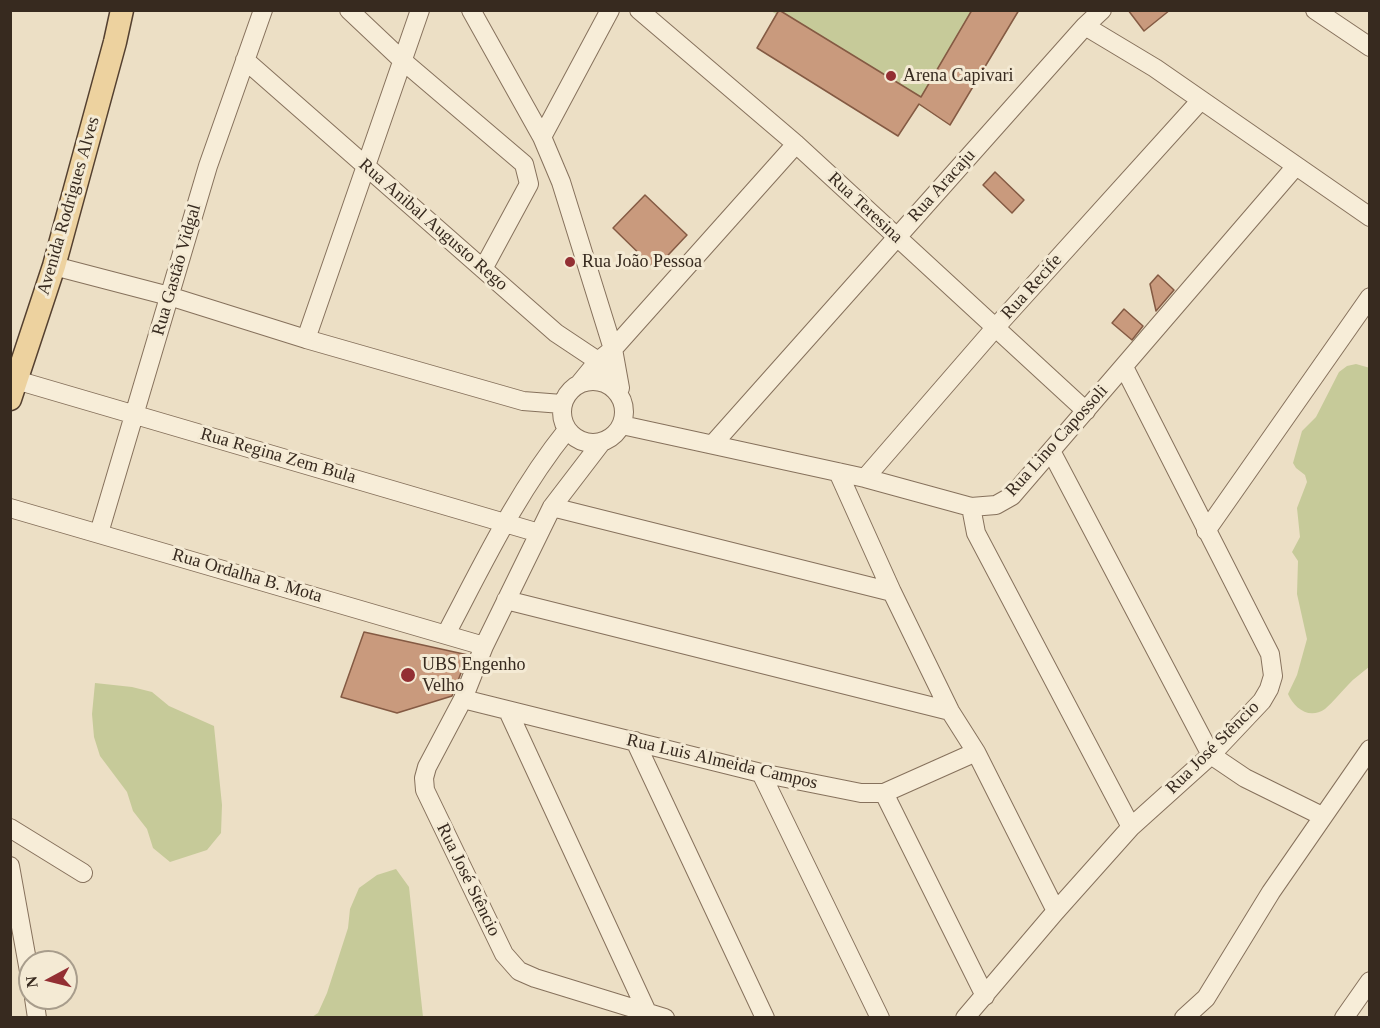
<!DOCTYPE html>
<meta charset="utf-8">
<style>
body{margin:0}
#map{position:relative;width:1380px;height:1028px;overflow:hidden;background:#ecdfc5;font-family:Georgia,serif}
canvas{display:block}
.frame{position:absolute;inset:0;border:12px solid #372a1f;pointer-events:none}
.north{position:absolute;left:18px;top:950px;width:60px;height:60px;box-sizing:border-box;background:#f4ead4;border:2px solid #a89d8c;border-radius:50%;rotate:263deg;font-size:16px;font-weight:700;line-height:24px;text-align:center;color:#372a1f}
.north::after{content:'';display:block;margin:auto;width:21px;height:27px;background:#932f33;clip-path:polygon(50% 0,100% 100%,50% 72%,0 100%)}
</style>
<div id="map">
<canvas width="1380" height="1028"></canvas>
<div class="frame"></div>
<div class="north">N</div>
</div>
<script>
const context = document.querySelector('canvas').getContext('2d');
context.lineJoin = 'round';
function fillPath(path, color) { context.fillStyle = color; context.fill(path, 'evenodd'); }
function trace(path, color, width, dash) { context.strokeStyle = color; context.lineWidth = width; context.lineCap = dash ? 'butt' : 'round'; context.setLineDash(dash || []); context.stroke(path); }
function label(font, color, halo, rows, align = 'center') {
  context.font = font + ' Georgia,serif'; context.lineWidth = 6; context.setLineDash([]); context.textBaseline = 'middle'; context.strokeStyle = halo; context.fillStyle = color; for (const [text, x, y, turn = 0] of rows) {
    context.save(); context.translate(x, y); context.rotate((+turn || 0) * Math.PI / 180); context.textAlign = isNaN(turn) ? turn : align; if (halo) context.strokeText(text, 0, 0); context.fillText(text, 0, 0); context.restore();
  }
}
const green = new Path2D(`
 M 771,11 L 1019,11 L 950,125 L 919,105 L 898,136 L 757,48 L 776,14 Z
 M 1356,364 L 1370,368 L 1369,667 C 1362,673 1354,678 1348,685 C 1340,693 1333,702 1325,709 C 1309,720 1294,708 1288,694 L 1297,675 L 1307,639 L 1297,594 L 1298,561 L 1292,552 L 1300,537 L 1297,508 L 1307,482 L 1305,475 L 1296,468 L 1293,463 L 1302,431 L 1316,417 L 1339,372 L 1347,366 Z
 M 95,683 L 132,687 L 152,692 L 169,706 L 214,726 L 222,805 L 221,833 L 207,850 L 170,862 L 153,848 L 147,829 L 133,811 L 127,792 L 100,756 L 94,737 L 92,714 Z
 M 396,869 L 409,887 L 423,1017 L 312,1017 L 318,1013 L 327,993 L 348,928 L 350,909 L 359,888 L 377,875 Z`);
const building = new Path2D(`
 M 779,10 L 921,97 L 972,10 L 1019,10 L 950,125 L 919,104 L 898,136 L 757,48 Z
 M 1128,10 L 1170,10 L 1144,31 Z
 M 995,172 L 1024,200 L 1012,213 L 983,185 Z
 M 645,195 L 687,235 L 655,269 L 613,228 Z
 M 1158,275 L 1174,290 L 1156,311 L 1150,284 Z
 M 1124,309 L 1143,326 L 1132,340 L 1112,323 Z
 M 364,632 L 468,655 L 452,696 L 397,713 L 341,697 Z`);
const minor = new Path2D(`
 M 349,10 L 403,61 L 524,164 L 529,184 L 483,269
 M 471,10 L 542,137 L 561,182 L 613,349 L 620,388
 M 639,10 L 796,144 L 1086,411
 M 1315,10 L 1370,47
 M 1085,26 L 1155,68 L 1370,217
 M 245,60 L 556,333 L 598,361 L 617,391
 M 542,137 L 610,10
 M 54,266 L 169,296 L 306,339 L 523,401 L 562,404
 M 306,339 L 420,10
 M 16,380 L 539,533
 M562 412a31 31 0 1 1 62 0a31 31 0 1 1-62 0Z
 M 580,383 L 598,361 L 613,349 L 796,144
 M 622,425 L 865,478 L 971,507 L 996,505 L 1012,496 L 1296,166
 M 601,443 L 552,507 L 484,646 L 463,699 L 427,767 L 424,778 L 425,790 L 504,954 L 519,971 L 535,978 L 665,1018
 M 713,444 L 1085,26 L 1102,10
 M 1051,451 L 1211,755 L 1245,778 L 1322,816
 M 838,472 L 892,592 L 950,711 L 976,752 L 1056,911
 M 865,478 L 995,328 L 1201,100
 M 552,507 L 892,592
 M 971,507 L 976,533 L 1131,827
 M 10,508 L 484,646
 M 1206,531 L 1370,297
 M 99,533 L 208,166 L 263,10
 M 506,600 L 950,711
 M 446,634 C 483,564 517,492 567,430
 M 463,699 L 761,773 L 861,793 L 884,793 L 976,752
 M 508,711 L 647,1012
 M 635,741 L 765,1018
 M 761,773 L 880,1018
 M 884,793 L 985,996
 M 10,828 L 83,873
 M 10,866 L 30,977
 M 34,998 L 37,1018
 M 965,1018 L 1056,911 L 1131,827 L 1211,755 L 1262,701 L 1269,689 L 1273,676 L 1270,654 L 1124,367
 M 1184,1018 L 1206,998 L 1271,892 L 1370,749
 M 1344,1018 L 1370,981`);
const major = new Path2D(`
 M 10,399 L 54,266 L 115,42 L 122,10`);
const markers = [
 [891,76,6,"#932f33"],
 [570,262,6,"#932f33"],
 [408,675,8,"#932f33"]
];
const poiNames = [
 ["Arena Capivari",903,76],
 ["Rua João Pessoa",582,262],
 ["UBS Engenho",422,665],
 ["Velho",422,686]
];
const streetNames = [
 ["Rua Aracaju",942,186,-48],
 ["Avenida Rodrigues Alves",69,206,-74],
 ["Rua Teresina",865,208,43],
 ["Rua Anibal Augusto Rego",433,225,41],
 ["Rua Gastão Vidgal",177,270,-74],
 ["Rua Recife",1032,287,-48],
 ["Rua Lino Capossoli",1057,441,-48],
 ["Rua Regina Zem Bula",278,456,16],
 ["Rua Ordalha B. Mota",247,576,16],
 ["Rua José Stêncio",1213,748,-45],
 ["Rua Luis Almeida Campos",722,762,13],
 ["Rua José Stêncio",468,880,64]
];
fillPath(green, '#c6ca99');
fillPath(building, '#c99a7d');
trace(building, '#845a43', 1.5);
trace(minor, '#86715c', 20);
trace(major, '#544030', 25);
trace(minor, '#f7edd8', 18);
trace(major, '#edd29f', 22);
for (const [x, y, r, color] of markers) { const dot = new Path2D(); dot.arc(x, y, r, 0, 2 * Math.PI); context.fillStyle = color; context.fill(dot); trace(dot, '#f4ead4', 2); }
label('18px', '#372a1f', '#f4ead4', poiNames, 'left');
label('18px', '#372a1f', '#f4ead4', streetNames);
</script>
